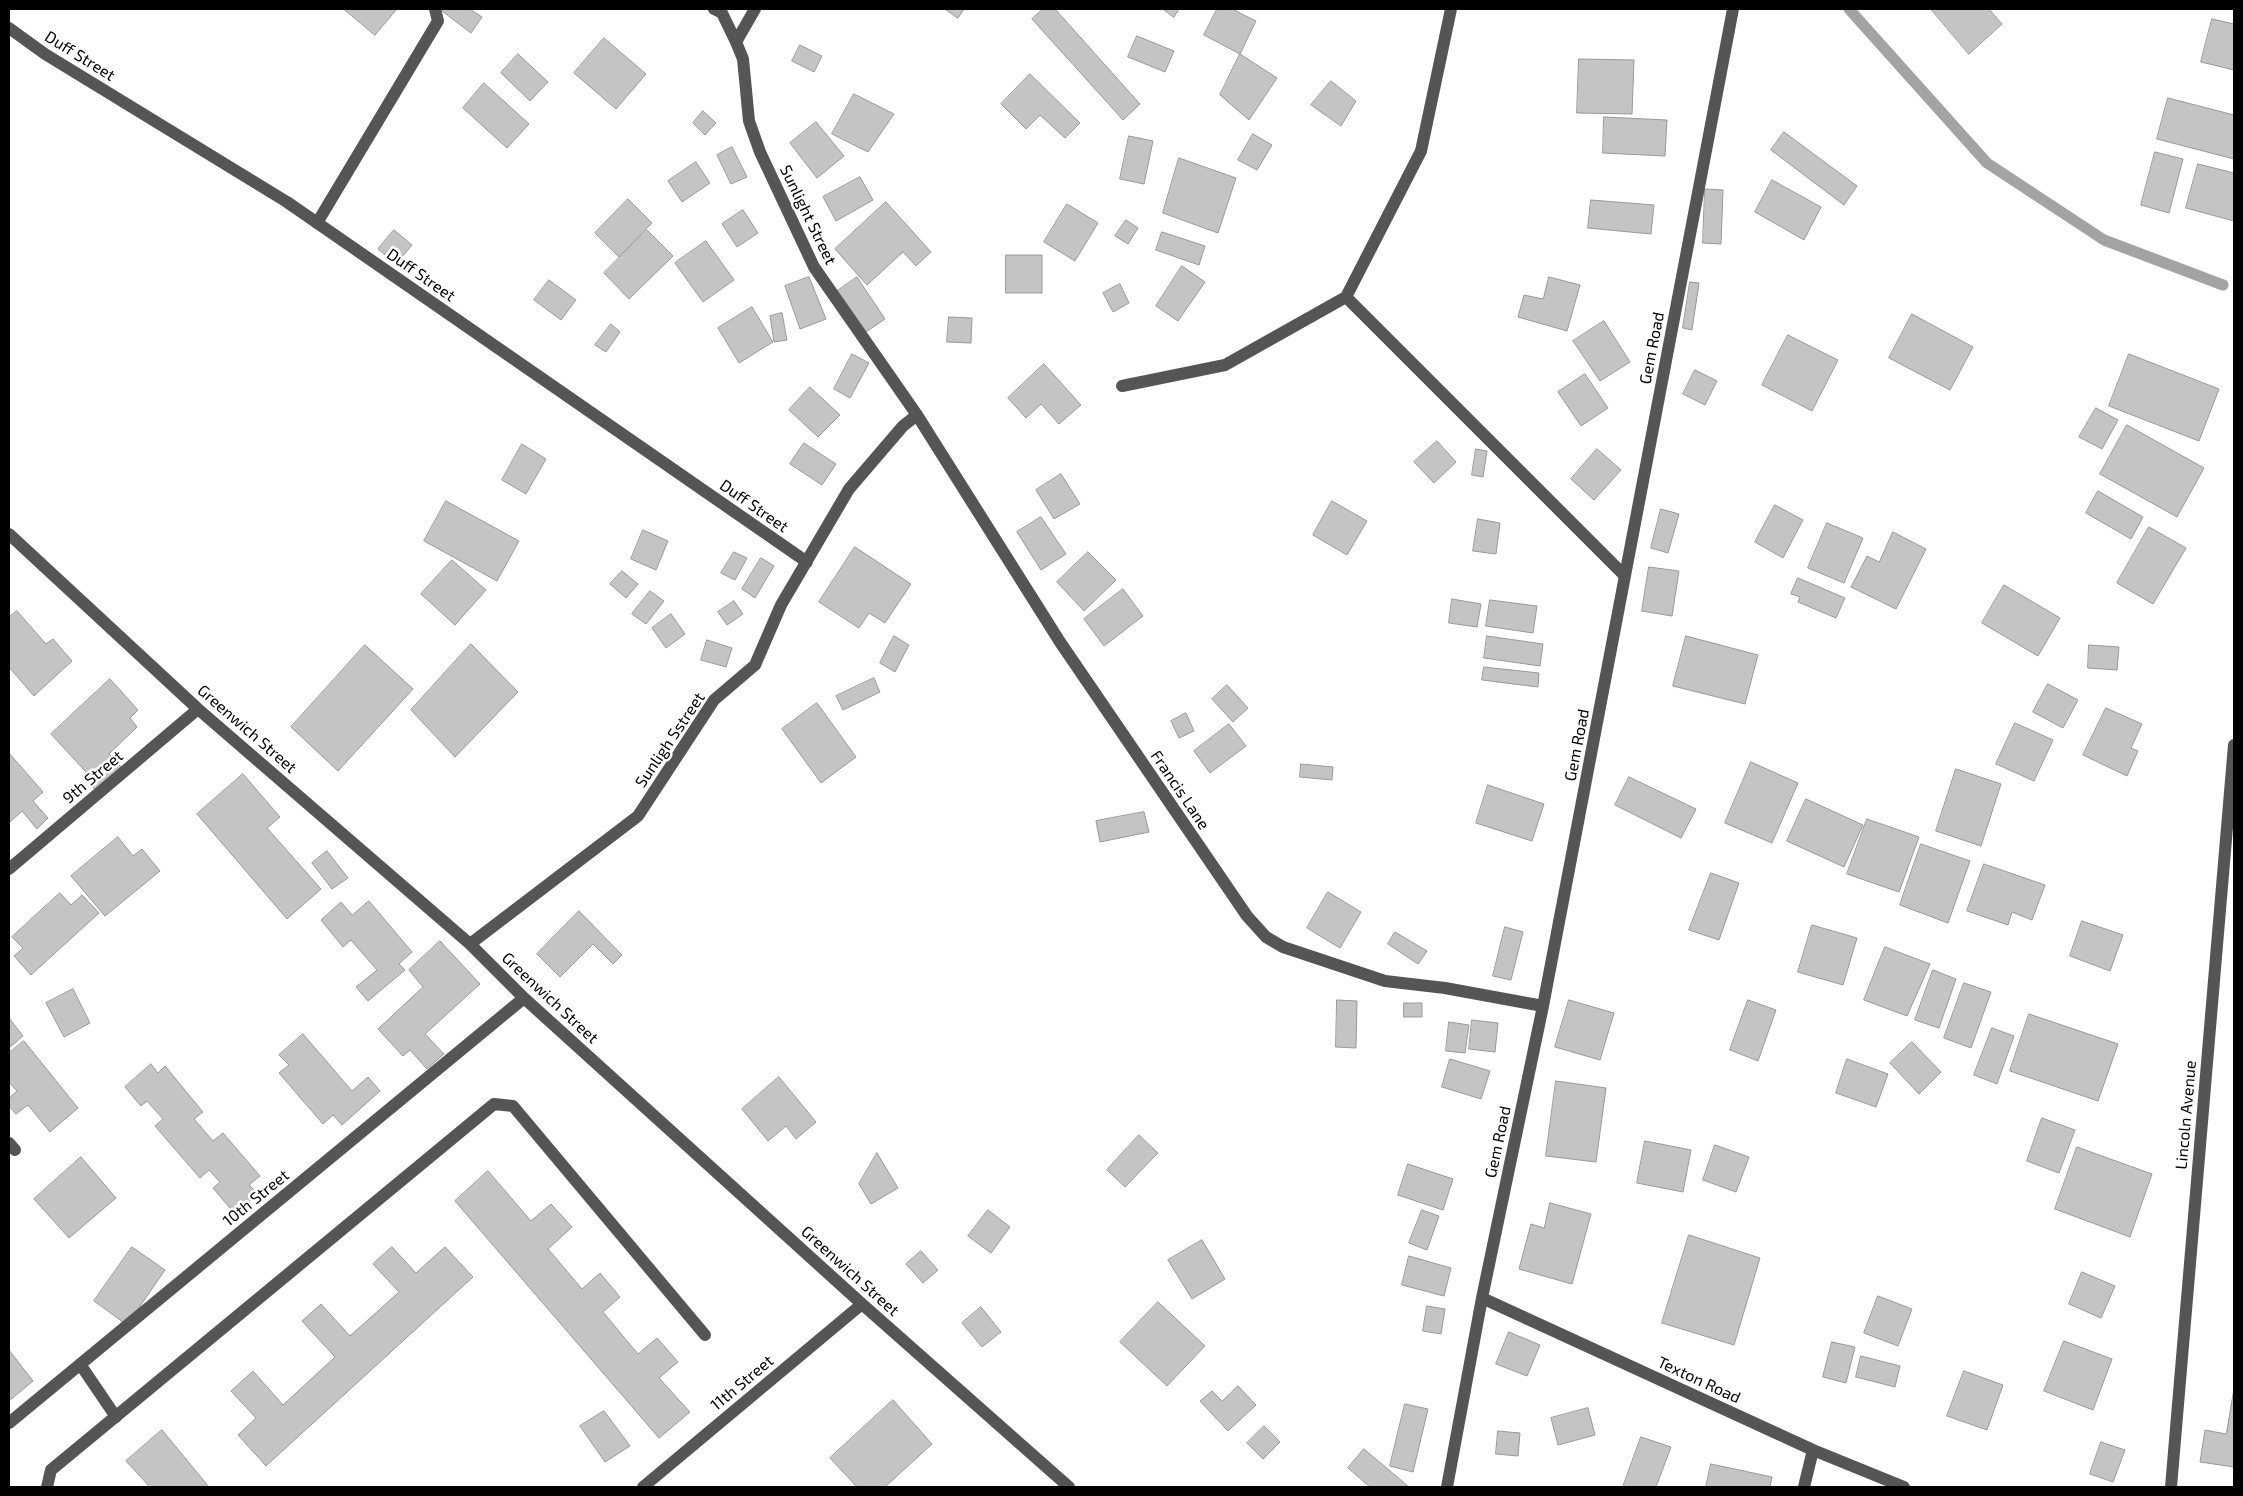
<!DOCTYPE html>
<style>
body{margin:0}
#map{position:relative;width:2243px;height:1496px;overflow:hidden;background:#fff;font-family:"Exo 2",sans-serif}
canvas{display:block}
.frame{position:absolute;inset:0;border:10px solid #000;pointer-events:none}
</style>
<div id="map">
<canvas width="2243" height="1496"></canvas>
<div class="frame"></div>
</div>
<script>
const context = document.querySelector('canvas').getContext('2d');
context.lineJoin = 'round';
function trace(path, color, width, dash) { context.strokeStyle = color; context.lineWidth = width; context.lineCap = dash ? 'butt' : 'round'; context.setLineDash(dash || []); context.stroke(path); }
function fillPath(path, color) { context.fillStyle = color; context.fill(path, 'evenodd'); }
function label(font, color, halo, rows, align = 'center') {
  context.font = font + ' "Exo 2",sans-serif'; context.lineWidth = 5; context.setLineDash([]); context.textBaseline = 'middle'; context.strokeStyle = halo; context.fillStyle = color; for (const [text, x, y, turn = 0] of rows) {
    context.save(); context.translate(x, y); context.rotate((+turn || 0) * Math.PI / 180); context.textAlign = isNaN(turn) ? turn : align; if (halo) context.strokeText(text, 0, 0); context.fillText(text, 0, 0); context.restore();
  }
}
const stream = new Path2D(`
 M 1849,9 L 1987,163 L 2104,240 L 2223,285`);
const building = new Path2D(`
 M 344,9 L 397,9 L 375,35 Z
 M 444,9 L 470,9 L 482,17 L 471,33 L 442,11 Z
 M 945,9 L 964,9 L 958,18 Z
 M 1043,9 L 1055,9 L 1140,104 L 1123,120 L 1032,19 Z
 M 1163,9 L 1179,9 L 1174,17 Z
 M 1217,9 L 1232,9 L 1256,21 L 1240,54 L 1204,35 Z
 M 1931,9 L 1989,9 L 2002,24 L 1969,54 Z
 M 2212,19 L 2234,24 L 2234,70 L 2201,62 Z
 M 1137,36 L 1174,51 L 1165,72 L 1128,57 Z
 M 604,38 L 646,74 L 616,109 L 574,73 Z
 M 800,45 L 822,56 L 814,72 L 792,61 Z
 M 518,54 L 548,82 L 530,101 L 501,73 Z
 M 1240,54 L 1277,78 L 1249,120 L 1220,95 Z
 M 1579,59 L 1634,60 L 1632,114 L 1577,113 Z
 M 1030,74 L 1080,123 L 1065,138 L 1040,115 L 1026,129 L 1001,104 Z
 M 1331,81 L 1356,101 L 1341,126 L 1311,105 Z
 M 484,83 L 529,124 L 507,148 L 463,108 Z
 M 854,94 L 894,114 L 868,152 L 832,134 Z
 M 2168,98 L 2234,115 L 2234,159 L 2157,139 Z
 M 703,111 L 716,123 L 705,135 L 693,123 Z
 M 1604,117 L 1667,120 L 1665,156 L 1603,153 Z
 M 816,122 L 844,156 L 817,178 L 790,143 Z
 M 1784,132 L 1857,186 L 1844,205 L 1771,150 Z
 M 1253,134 L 1272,145 L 1257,170 L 1238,160 Z
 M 1129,136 L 1153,141 L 1144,184 L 1120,179 Z
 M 732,147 L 747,177 L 731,184 L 717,155 Z
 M 2155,152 L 2183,159 L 2169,213 L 2141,205 Z
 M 1179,158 L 1236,178 L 1218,233 L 1163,213 Z
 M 696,162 L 710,183 L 682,202 L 668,181 Z
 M 2198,164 L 2234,173 L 2234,221 L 2186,208 Z
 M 860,177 L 873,200 L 836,221 L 823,197 Z
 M 1772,180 L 1821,207 L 1804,240 L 1755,212 Z
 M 1705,189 L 1723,190 L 1721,244 L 1703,243 Z
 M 628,199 L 652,223 L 619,257 L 595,233 Z
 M 1591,200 L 1654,205 L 1651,234 L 1588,228 Z
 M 886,202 L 931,252 L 916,266 L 903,252 L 867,285 L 835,249 Z
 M 1067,204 L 1098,223 L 1075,261 L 1044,242 Z
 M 743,210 L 758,233 L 737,247 L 722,224 Z
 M 1126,220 L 1138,228 L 1128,244 L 1115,236 Z
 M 394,230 L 412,245 L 396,264 L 378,249 Z
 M 647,230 L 673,256 L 629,299 L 604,273 Z
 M 1162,232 L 1205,246 L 1199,265 L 1156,250 Z
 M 706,241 L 734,280 L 703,302 L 675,263 Z
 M 1006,255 L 1042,255 L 1042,293 L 1006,293 Z
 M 1182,266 L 1205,282 L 1178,321 L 1156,306 Z
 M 809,277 L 826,319 L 800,329 L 785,286 Z
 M 857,277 L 885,319 L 863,334 L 836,292 Z
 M 1549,277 L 1580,285 L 1567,331 L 1518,317 L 1524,295 L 1543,299 Z
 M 549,280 L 576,300 L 561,320 L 534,300 Z
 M 1690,282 L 1699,283 L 1692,330 L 1683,328 Z
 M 1120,284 L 1129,303 L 1113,312 L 1103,293 Z
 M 752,307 L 773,342 L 739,363 L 718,328 Z
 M 782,313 L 787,340 L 774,342 L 770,316 Z
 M 1912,314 L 1973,347 L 1950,390 L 1889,358 Z
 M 949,317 L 972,318 L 971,343 L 947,342 Z
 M 1604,321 L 1630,362 L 1600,381 L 1573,341 Z
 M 611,324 L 620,332 L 606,352 L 595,345 Z
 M 1788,335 L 1838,360 L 1812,411 L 1762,385 Z
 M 852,354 L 869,363 L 850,398 L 834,389 Z
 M 2129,354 L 2219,389 L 2199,441 L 2109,406 Z
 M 1044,364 L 1081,405 L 1059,424 L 1041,404 L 1026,418 L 1008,398 Z
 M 1695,370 L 1717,381 L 1705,405 L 1683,394 Z
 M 1585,374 L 1608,408 L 1581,426 L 1558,392 Z
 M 810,387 L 840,415 L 818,437 L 789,410 Z
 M 2096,408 L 2118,420 L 2102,449 L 2079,437 Z
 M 2127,425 L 2204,468 L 2177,517 L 2100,474 Z
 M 1437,441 L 1456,462 L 1434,483 L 1414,462 Z
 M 804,443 L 836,464 L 822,485 L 790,464 Z
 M 522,444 L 546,459 L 526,494 L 502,480 Z
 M 1476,449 L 1487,451 L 1483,477 L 1472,475 Z
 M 1597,449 L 1621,470 L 1594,500 L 1571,479 Z
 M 1061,474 L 1080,504 L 1054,519 L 1036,490 Z
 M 2098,491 L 2143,517 L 2131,539 L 2086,513 Z
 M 446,501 L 519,541 L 497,581 L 424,541 Z
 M 1332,501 L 1367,521 L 1347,555 L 1313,535 Z
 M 1775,505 L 1803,520 L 1783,558 L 1755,542 Z
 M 1661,509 L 1679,514 L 1668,553 L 1651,548 Z
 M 1041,517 L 1066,554 L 1041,570 L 1017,532 Z
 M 1478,519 L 1500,523 L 1496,554 L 1473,551 Z
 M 1827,523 L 1863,538 L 1844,583 L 1808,568 Z
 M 2149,527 L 2186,548 L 2153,604 L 2117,583 Z
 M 643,530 L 668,541 L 656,570 L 631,559 Z
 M 1893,532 L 1926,549 L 1896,609 L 1851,587 L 1867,556 L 1879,562 Z
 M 855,547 L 911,584 L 885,623 L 869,613 L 859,628 L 819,602 Z
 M 734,552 L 747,558 L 735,580 L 721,573 Z
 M 1088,552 L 1116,580 L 1084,611 L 1057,582 Z
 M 761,558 L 774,566 L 755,598 L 742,589 Z
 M 452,560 L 486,590 L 455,625 L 421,594 Z
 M 1649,567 L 1679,571 L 1672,616 L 1642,611 Z
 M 622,571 L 638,584 L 626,598 L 610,584 Z
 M 1798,578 L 1845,598 L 1836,618 L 1798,602 L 1800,597 L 1791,594 Z
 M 2004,585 L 2060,618 L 2038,656 L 1982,623 Z
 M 1123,589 L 1143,616 L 1104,646 L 1084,619 Z
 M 650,591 L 664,601 L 646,624 L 632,614 Z
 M 1452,599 L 1481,604 L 1477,627 L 1449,623 Z
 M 1490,600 L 1537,606 L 1533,633 L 1486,626 Z
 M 734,601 L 743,614 L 727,625 L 718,612 Z
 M 17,611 L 46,644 L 53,639 L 72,661 L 34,696 L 9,667 L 9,617 Z
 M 671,614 L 685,634 L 666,648 L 652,628 Z
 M 894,636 L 909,645 L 895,672 L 880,663 Z
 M 1487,636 L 1543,644 L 1540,666 L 1484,658 Z
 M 1686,636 L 1758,655 L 1745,704 L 1673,686 Z
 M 707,640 L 732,648 L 726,667 L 701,660 Z
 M 471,644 L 518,692 L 455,757 L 411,710 Z
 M 365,645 L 413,689 L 338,771 L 291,727 Z
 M 2089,645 L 2119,647 L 2117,670 L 2088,668 Z
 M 1484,667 L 1539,673 L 1538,687 L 1482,680 Z
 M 874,678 L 880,692 L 843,710 L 836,696 Z
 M 110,679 L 138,710 L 130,718 L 137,727 L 109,754 L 122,768 L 97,792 L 82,776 L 86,772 L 51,734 Z
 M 2048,684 L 2078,700 L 2063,728 L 2033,712 Z
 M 1227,685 L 1248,708 L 1233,722 L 1212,699 Z
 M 817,703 L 856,757 L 821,783 L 782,729 Z
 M 2106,708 L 2142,724 L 2131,748 L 2138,751 L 2127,776 L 2083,755 Z
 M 1186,713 L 1194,731 L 1179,738 L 1171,721 Z
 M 2015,723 L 2053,740 L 2034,781 L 1996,764 Z
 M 1229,724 L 1246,746 L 1210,773 L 1194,751 Z
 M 9,753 L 43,792 L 33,801 L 48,818 L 37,829 L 22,811 L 9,823 Z
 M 1751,762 L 1798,783 L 1772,843 L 1725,823 Z
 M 1301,764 L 1333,767 L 1332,780 L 1300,777 Z
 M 1956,769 L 2001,784 L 1981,846 L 1936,831 Z
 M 243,774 L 280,817 L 267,828 L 321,889 L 287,919 L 197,814 Z
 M 1629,777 L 1696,809 L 1681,838 L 1615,805 Z
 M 1488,785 L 1544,804 L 1532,841 L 1476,823 Z
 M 1806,799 L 1863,825 L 1844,867 L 1787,841 Z
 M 1144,812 L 1149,832 L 1100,842 L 1096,821 Z
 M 1867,819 L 1919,837 L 1899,892 L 1847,874 Z
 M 118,837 L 133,856 L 142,849 L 160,871 L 105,916 L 71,876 Z
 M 1921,844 L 1970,861 L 1948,923 L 1900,905 Z
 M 327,851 L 348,878 L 332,889 L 312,863 Z
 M 1984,864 L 2045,885 L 2032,920 L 2012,912 L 2008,925 L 1967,911 Z
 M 1711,873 L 1739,883 L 1719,940 L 1689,930 Z
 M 1328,892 L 1361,912 L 1340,948 L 1307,928 Z
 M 60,893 L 71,905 L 82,895 L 99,913 L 31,975 L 14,956 L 23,948 L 12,937 Z
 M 369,901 L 412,952 L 399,964 L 405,970 L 368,1001 L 356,987 L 377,970 L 351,940 L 343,947 L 321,920 L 341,902 L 352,915 Z
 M 579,911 L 622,955 L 613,964 L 593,944 L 560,977 L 537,954 Z
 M 2082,921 L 2123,935 L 2110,971 L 2070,956 Z
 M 1812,925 L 1857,938 L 1843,985 L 1798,972 Z
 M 1505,927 L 1523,932 L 1511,980 L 1493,976 Z
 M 1395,932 L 1427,951 L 1418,964 L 1388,944 Z
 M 440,941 L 480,984 L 425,1034 L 444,1054 L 427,1069 L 410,1050 L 403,1056 L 378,1029 L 423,987 L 409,970 Z
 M 1885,947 L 1930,964 L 1907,1016 L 1864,1000 Z
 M 1933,970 L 1956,979 L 1939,1028 L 1915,1020 Z
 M 1964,983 L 1991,992 L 1971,1048 L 1944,1038 Z
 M 73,989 L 90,1023 L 64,1037 L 46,1003 Z
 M 1337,1000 L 1357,1001 L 1356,1048 L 1336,1047 Z
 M 1569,1000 L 1614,1013 L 1600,1060 L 1555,1047 Z
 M 1748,1000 L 1776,1010 L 1758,1061 L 1730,1050 Z
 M 1404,1003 L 1422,1003 L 1422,1017 L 1404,1017 Z
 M 2029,1014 L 2118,1044 L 2098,1101 L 2010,1071 Z
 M 9,1018 L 23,1036 L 9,1048 Z
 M 1472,1020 L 1498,1023 L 1495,1052 L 1469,1049 Z
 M 1449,1022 L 1469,1025 L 1465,1053 L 1446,1051 Z
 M 1992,1028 L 2014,1036 L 1997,1084 L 1974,1075 Z
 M 303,1034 L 352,1091 L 368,1077 L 380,1091 L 342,1125 L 333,1115 L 323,1124 L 279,1073 L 289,1065 L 279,1055 Z
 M 24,1041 L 78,1108 L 50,1132 L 28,1105 L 16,1114 L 9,1106 L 9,1098 L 17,1091 L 9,1082 L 9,1053 Z
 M 1912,1042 L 1941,1072 L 1919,1094 L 1890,1063 Z
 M 1450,1059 L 1490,1071 L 1481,1099 L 1442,1087 Z
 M 1847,1059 L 1888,1074 L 1876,1107 L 1836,1093 Z
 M 151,1064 L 158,1073 L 165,1066 L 203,1112 L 194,1119 L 213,1141 L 223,1133 L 260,1176 L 249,1185 L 258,1194 L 235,1214 L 213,1188 L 220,1182 L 209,1170 L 200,1178 L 155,1126 L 163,1119 L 147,1101 L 141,1106 L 125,1087 Z
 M 779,1077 L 816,1122 L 796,1139 L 786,1126 L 768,1141 L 742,1109 Z
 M 1556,1081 L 1606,1088 L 1596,1162 L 1546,1156 Z
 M 2042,1118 L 2075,1130 L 2059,1173 L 2027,1161 Z
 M 1139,1135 L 1158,1153 L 1125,1187 L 1107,1170 Z
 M 1645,1141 L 1691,1150 L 1683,1192 L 1637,1183 Z
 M 1715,1145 L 1749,1157 L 1736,1192 L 1703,1180 Z
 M 2077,1147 L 2152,1174 L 2130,1237 L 2055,1209 Z
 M 877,1153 L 898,1188 L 871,1204 L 859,1184 Z
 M 81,1157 L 116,1198 L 69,1238 L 34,1199 Z
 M 1408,1164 L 1453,1179 L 1443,1210 L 1398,1195 Z
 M 488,1171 L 531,1221 L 551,1204 L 572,1227 L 548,1249 L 582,1289 L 600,1273 L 620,1297 L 603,1312 L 638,1354 L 657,1338 L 678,1362 L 659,1378 L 690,1412 L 659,1438 L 455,1201 Z
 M 1550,1203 L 1591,1214 L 1572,1284 L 1519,1269 L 1531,1224 L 1544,1228 Z
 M 988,1210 L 1010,1227 L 991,1253 L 968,1236 Z
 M 1422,1210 L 1439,1216 L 1427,1250 L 1409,1243 Z
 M 1689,1235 L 1760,1258 L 1734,1345 L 1662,1323 Z
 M 1202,1240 L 1225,1279 L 1192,1299 L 1168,1260 Z
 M 132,1247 L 165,1270 L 127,1325 L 94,1301 Z
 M 392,1247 L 416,1273 L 445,1247 L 473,1277 L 266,1466 L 238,1435 L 256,1418 L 231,1391 L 253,1371 L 283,1405 L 335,1357 L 302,1321 L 321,1304 L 350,1336 L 399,1292 L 373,1264 Z
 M 921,1251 L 938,1270 L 923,1283 L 906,1264 Z
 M 1409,1256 L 1451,1268 L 1444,1296 L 1402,1285 Z
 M 2082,1272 L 2115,1286 L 2101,1318 L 2069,1304 Z
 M 1878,1296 L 1912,1309 L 1898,1346 L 1864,1333 Z
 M 1158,1302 L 1205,1346 L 1167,1386 L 1120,1342 Z
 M 1427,1306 L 1445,1309 L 1441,1334 L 1423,1331 Z
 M 981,1307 L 1001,1332 L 982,1347 L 962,1323 Z
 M 1509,1332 L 1540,1345 L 1527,1376 L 1496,1364 Z
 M 2064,1341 L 2112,1359 L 2093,1410 L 2044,1391 Z
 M 1832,1342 L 1855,1347 L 1846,1383 L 1823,1377 Z
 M 9,1350 L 33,1381 L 9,1401 Z
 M 1861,1356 L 1900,1366 L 1895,1387 L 1856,1377 Z
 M 1964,1371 L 2003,1385 L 1987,1430 L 1947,1416 Z
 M 1238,1386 L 1256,1405 L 1228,1431 L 1200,1401 L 1212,1391 L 1222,1401 Z
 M 2234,1389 L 2234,1467 L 2200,1462 L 2205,1430 L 2226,1434 Z
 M 893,1400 L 932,1444 L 885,1487 L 857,1487 L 830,1458 Z
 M 1405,1404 L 1428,1409 L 1413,1472 L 1390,1466 Z
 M 1588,1408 L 1595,1435 L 1558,1445 L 1551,1418 Z
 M 604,1411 L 630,1446 L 605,1462 L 580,1426 Z
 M 1264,1426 L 1280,1442 L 1263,1459 L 1247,1443 Z
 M 162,1430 L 209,1487 L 150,1487 L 126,1461 Z
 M 1498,1431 L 1520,1433 L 1518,1456 L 1496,1454 Z
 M 1641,1437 L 1671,1447 L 1656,1487 L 1623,1487 Z
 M 2101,1442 L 2125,1450 L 2113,1482 L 2090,1474 Z
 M 1364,1449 L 1409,1487 L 1370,1487 L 1348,1468 Z
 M 1711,1464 L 1772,1477 L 1770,1487 L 1706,1487 Z`);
const minor = new Path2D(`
 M 714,9 L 722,13 L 736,42
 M 755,9 L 736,42 L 743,59 L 749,121 L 760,152 L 814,267 L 917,415 L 1060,642 L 1247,916 L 1266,937 L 1283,947 L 1385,981 L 1445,988 L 1543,1006
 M 9,28 L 45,54 L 287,202 L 807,562
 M 317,223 L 438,21 L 435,9
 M 1346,297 L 1625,576
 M 1122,386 L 1225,365 L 1346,297 L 1421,151 L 1451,9
 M 9,534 L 198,709 L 470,944 L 524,998 L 862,1304 L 1069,1487
 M 9,869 L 198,709
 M 470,944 L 638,816 L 714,700 L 755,665 L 781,605 L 849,489 L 903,426 L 917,415
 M 9,1143 L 15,1150
 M 1482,1298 L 1813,1450 L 1904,1487
 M 80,1364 L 116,1417
 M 9,1423 L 524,998
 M 47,1487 L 51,1470 L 494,1104 L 513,1106 L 705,1335
 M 643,1487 L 862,1304
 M 1447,1487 L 1482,1298 L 1543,1006 L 1733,9
 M 1804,1487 L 1813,1450
 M 2171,1487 L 2234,745`);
const streetNames = [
 ["Duff Street",80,56,32],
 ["Sunlight Street",808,215,64],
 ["Duff Street",421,275,35],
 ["Gem Road",1652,348,-79],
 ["Duff Street",754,506,35],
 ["Greenwich Street",247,729,41],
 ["Sunligh Sstreet",670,740,-56],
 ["Gem Road",1577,745,-79],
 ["9th Street",93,777,-40],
 ["Francis Lane",1180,790,56],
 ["Greenwich Street",550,998,43],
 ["Lincoln Avenue",2186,1115,-85],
 ["Gem Road",1498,1142,-78],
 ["10th Street",256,1198,-39],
 ["Greenwich Street",850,1271,42],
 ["Texton Road",1699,1380,25],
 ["11th Street",742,1383,-40]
];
trace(stream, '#a3a3a3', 11);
fillPath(building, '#c4c4c4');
trace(building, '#999', 1);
trace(minor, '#555', 12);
label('16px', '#000', '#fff', streetNames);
</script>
